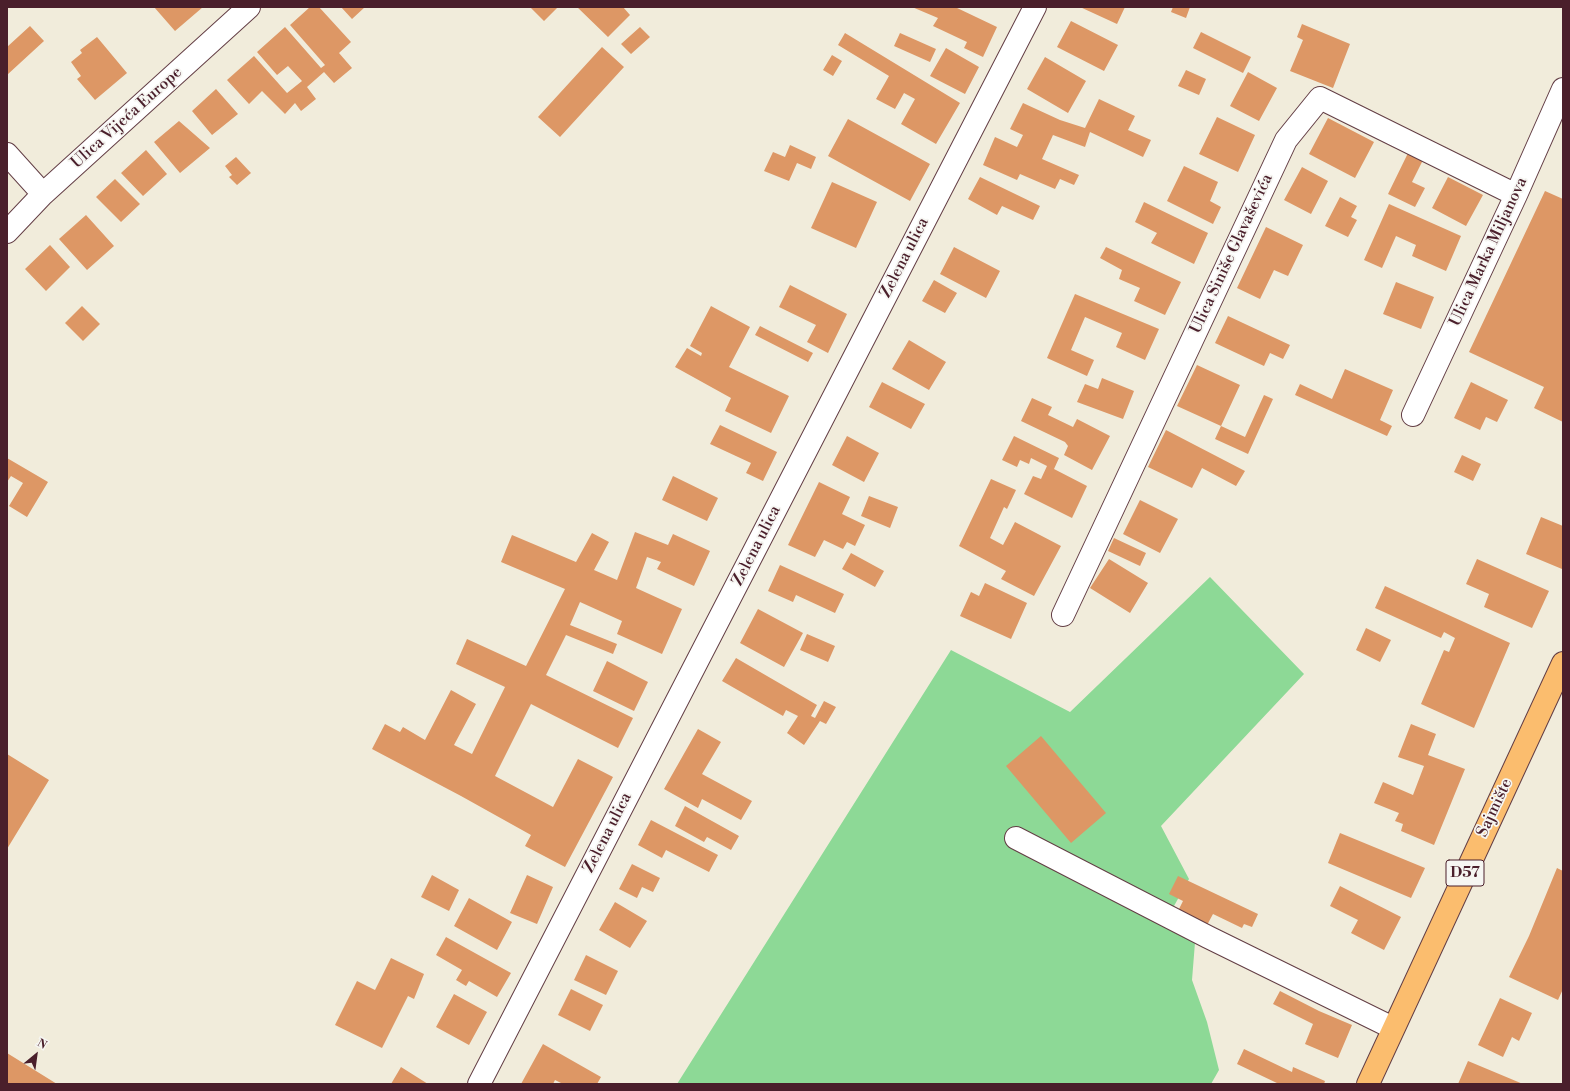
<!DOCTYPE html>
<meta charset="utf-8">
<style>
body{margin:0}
#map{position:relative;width:1570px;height:1091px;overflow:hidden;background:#f1ecdb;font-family:"Libre Bodoni",serif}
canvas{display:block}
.frame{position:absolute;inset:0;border:8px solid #4a1f2b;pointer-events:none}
.north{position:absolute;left:16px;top:1035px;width:40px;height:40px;-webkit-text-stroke:3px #f6f6f2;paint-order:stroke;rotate:29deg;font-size:11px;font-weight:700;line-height:16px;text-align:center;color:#4a1f2b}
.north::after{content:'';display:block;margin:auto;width:14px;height:18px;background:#4a1f2b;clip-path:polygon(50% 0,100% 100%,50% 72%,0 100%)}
</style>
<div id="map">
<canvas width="1570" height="1091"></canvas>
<div class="frame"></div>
<div class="north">N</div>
</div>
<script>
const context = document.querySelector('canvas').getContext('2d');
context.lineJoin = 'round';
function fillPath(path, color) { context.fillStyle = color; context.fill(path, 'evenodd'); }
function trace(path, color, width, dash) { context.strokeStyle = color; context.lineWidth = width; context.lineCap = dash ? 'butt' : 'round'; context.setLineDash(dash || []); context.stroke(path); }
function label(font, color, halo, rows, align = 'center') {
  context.font = font + ' "Libre Bodoni",serif'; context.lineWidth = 3.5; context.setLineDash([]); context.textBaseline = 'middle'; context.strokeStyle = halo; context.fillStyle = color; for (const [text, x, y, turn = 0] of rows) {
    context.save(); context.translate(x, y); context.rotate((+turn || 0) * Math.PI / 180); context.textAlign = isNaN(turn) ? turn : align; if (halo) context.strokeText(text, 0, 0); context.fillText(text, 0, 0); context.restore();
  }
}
const green = new Path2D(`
 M 1210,577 L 1304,674 L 1161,826 L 1189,879 L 1174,906 L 1196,930 L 1192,980 L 1207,1022 L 1219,1070 L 1211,1084 L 677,1084 L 951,650 L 1070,712 Z`);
const building = new Path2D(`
 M 154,7 L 203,7 L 175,31 Z
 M 310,7 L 319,7 L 351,42 L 339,53 L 352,68 L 334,83 L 324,72 L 307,87 L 316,99 L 301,111 L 295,103 L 285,114 L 262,91 L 249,104 L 227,80 L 254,56 L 287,93 L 302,81 L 288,66 L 277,75 L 257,52 L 285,27 L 321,68 L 325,65 L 290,25 Z
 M 341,7 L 365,7 L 352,19 Z
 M 530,7 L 558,7 L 544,21 Z
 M 577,7 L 623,7 L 630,15 L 608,37 Z
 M 912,7 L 955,7 L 997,27 L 983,57 L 964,48 L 967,42 L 933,26 L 938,18 Z
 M 1080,7 L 1125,7 L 1117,24 Z
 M 1173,7 L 1190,7 L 1186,18 L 1171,12 Z
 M 1071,21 L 1118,45 L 1104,71 L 1057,47 Z
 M 1302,24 L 1350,44 L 1333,88 L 1290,71 L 1303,40 L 1297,37 Z
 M 30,26 L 44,41 L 7,75 L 7,47 Z
 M 640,27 L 650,37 L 631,54 L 621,44 Z
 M 1201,32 L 1251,57 L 1243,73 L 1193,48 Z
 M 845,33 L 960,103 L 936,144 L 901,124 L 915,99 L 904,93 L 895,109 L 876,99 L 889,76 L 838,45 Z
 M 900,33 L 936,49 L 930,62 L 894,46 Z
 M 97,37 L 127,73 L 95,100 L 77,79 L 81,76 L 71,62 L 82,53 L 80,50 Z
 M 602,47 L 624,67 L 560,137 L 538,117 Z
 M 946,48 L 979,67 L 965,94 L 930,76 Z
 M 832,55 L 842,61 L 833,76 L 823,70 Z
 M 1045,57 L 1086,81 L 1068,113 L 1027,89 Z
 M 1186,70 L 1206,79 L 1199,95 L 1178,86 Z
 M 1248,72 L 1277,88 L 1259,121 L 1230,106 Z
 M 216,89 L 238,114 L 212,135 L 192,111 Z
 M 1099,99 L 1135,116 L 1128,130 L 1151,140 L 1143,157 L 1090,132 L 1085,147 L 1053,135 L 1042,159 L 1079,175 L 1074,185 L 1060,179 L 1055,189 L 1020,174 L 1017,180 L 983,165 L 995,137 L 1017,147 L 1023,135 L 1010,129 L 1023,103 L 1060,120 L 1085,128 Z
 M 1217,117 L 1255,135 L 1238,172 L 1199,154 Z
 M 1328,118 L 1374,142 L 1355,178 L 1309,154 Z
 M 848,119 L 930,164 L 910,201 L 828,156 Z
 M 179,121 L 210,148 L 180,173 L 154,142 Z
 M 790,145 L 816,157 L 811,169 L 797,163 L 789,181 L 764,171 L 773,152 L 785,157 Z
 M 146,150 L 167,174 L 143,196 L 121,173 Z
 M 1409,151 L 1424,158 L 1412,182 L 1425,188 L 1415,207 L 1388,194 Z
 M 236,157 L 251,173 L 237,185 L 229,177 L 232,175 L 225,166 Z
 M 1184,166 L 1218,182 L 1210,201 L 1221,207 L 1213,224 L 1167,201 Z
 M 1302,167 L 1328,181 L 1311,214 L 1284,200 Z
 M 980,177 L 1040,206 L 1033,220 L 1002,206 L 997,215 L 968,199 Z
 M 1448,177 L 1483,195 L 1466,226 L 1432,208 Z
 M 115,179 L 140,204 L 121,222 L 96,197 Z
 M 832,182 L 877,202 L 856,248 L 811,228 Z
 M 1545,191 L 1563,199 L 1563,422 L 1534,408 L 1544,387 L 1469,352 Z
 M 1340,197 L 1357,206 L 1351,217 L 1357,220 L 1348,237 L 1325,226 Z
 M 1144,202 L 1208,233 L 1194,264 L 1151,243 L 1157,233 L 1135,222 Z
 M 1389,204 L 1461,236 L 1446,271 L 1412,256 L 1416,245 L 1396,236 L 1382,268 L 1364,260 Z
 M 86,215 L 114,246 L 87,270 L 59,239 Z
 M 1266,227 L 1303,245 L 1288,276 L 1274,270 L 1260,299 L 1237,288 Z
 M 50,245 L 70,267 L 46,291 L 25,269 Z
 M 954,247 L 1000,271 L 986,298 L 940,274 Z
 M 1106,247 L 1181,282 L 1165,315 L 1134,301 L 1140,288 L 1119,279 L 1122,270 L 1100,258 Z
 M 934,280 L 957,293 L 945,313 L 922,301 Z
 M 1396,282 L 1434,297 L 1421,329 L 1383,314 Z
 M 790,285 L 847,314 L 828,353 L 807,342 L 816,325 L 779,307 Z
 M 1075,294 L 1159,329 L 1145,360 L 1116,347 L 1122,333 L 1085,317 L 1071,350 L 1094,360 L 1087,376 L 1047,358 Z
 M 82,306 L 100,324 L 83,341 L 65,323 Z
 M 711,306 L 750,327 L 729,367 L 789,396 L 771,433 L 725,411 L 731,398 L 675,367 L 687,348 L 701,356 L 702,353 L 690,346 Z
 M 1228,316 L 1290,345 L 1283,359 L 1270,353 L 1264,366 L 1215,343 Z
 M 760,326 L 813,353 L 808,362 L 755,335 Z
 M 909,340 L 946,362 L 929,390 L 892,369 Z
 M 1197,365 L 1240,385 L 1221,426 L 1177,406 Z
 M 1345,369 L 1393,390 L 1380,420 L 1392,426 L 1387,436 L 1295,395 L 1300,384 L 1332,399 Z
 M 1102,378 L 1134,391 L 1123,419 L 1077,402 L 1085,384 L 1098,389 Z
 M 882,382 L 925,404 L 911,429 L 869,407 Z
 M 1471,382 L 1508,400 L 1497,422 L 1486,417 L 1480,430 L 1454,418 Z
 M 1264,395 L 1273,399 L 1248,454 L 1215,439 L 1221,426 L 1245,437 Z
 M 1032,398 L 1052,407 L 1048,415 L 1073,427 L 1077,419 L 1110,436 L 1092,470 L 1064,455 L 1068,446 L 1065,442 L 1021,421 Z
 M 720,425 L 777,452 L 763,481 L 746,473 L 751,463 L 710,444 Z
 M 1166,430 L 1245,471 L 1236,486 L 1202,468 L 1192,488 L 1148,467 Z
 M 847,436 L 879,453 L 864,482 L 832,465 Z
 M 1014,436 L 1059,458 L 1054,469 L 1087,486 L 1072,518 L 1024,494 L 1033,476 L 1041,479 L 1047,466 L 1031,458 L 1029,464 L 1020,460 L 1017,467 L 1002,460 Z
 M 1462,455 L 1481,464 L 1473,481 L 1454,472 Z
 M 7,458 L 48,482 L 27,517 L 9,506 L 23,483 L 11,476 L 7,482 Z
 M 673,476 L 718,498 L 707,521 L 662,500 Z
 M 991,479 L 1016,490 L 1007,509 L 1004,507 L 990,538 L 1003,545 L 1015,522 L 1061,546 L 1034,596 L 1001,579 L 1006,571 L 959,546 Z
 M 819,482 L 850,497 L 842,514 L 865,525 L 855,546 L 847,542 L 843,549 L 824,540 L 815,557 L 788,545 Z
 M 869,496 L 898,507 L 890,528 L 861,516 Z
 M 1140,500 L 1178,519 L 1160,553 L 1123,534 Z
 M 1541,517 L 1563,526 L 1562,569 L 1526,554 Z
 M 635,532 L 668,545 L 673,534 L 710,551 L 694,586 L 657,569 L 661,562 L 647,557 L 636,588 L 682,609 L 662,654 L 617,634 L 622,621 L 580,602 L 570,625 L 617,644 L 613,654 L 566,635 L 546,675 L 633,718 L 618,748 L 531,704 L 495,776 L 553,807 L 578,759 L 613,777 L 565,867 L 525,846 L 531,835 L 461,796 L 372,749 L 385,724 L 400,732 L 403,727 L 425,740 L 451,690 L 476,704 L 454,745 L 472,754 L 505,687 L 456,664 L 467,639 L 526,666 L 565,589 L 501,562 L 512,535 L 576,562 L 592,533 L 609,542 L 594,570 L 617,580 Z
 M 1114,538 L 1146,553 L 1140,566 L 1108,551 Z
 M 851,553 L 884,571 L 875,587 L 842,569 Z
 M 1109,559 L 1148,583 L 1130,613 L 1090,588 Z
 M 1477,559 L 1549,591 L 1532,628 L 1484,607 L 1489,594 L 1466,584 Z
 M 780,565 L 844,594 L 835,613 L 796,595 L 793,602 L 768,591 Z
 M 985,583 L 1027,603 L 1011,639 L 960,616 L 971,592 L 979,596 Z
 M 1385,586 L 1510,643 L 1474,728 L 1421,704 L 1444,650 L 1449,652 L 1455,638 L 1444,632 L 1441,638 L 1375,608 Z
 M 758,609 L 803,633 L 784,667 L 740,643 Z
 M 1366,628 L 1391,640 L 1380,662 L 1356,650 Z
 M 807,634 L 835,646 L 828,662 L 800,650 Z
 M 736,658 L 817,705 L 811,716 L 815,718 L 824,701 L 836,707 L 826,724 L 820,721 L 804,745 L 787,733 L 798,716 L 786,710 L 783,716 L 722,681 Z
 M 607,661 L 648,682 L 634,711 L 593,691 Z
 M 1411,724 L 1436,734 L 1428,755 L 1465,769 L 1434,845 L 1401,831 L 1403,824 L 1395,821 L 1399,813 L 1374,803 L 1383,782 L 1413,795 L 1424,766 L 1398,757 Z
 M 698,729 L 721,742 L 702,774 L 752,801 L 741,820 L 702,799 L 698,808 L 664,789 Z
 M 1041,736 L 1106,813 L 1071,843 L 1006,766 Z
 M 7,754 L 49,780 L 7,849 Z
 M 685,806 L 739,836 L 731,850 L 707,837 L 704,842 L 675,826 Z
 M 651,820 L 718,855 L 709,872 L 666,850 L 662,858 L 638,845 Z
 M 1340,833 L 1425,868 L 1411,898 L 1328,863 Z
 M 632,864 L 660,878 L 653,892 L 642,887 L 637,898 L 619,889 Z
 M 1557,868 L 1563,871 L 1563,989 L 1558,1000 L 1509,977 L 1529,936 Z
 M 432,875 L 459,890 L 449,911 L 421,897 Z
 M 527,875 L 553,887 L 537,924 L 510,913 Z
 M 1178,876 L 1258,914 L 1252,927 L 1244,924 L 1242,928 L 1213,914 L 1206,927 L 1177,913 L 1183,901 L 1169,894 Z
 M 1340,886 L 1401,917 L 1384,950 L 1351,933 L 1358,920 L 1330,906 Z
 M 469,898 L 512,922 L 497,950 L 454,926 Z
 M 615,902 L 647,921 L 630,948 L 599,930 Z
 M 446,937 L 511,973 L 497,997 L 469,981 L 466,986 L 456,980 L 462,970 L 436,955 Z
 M 586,955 L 618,971 L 606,995 L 574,980 Z
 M 391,958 L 424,974 L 414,999 L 408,996 L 382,1048 L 335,1025 L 357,981 L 375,990 Z
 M 571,989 L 603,1005 L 590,1031 L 558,1015 Z
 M 1280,991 L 1319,1011 L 1352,1025 L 1338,1058 L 1305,1044 L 1313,1024 L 1273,1004 Z
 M 454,994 L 487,1012 L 469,1045 L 436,1027 Z
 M 1500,998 L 1532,1013 L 1519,1041 L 1512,1037 L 1503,1057 L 1478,1045 Z
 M 543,1044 L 601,1077 L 597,1084 L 563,1084 L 555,1080 L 553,1084 L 521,1084 Z
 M 1244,1049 L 1292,1072 L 1293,1067 L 1325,1081 L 1324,1084 L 1279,1084 L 1237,1064 Z
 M 7,1053 L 57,1084 L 7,1084 Z
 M 1468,1061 L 1523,1084 L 1458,1084 Z
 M 401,1067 L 428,1084 L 391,1084 Z`);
const minor = new Path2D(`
 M 7,154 L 43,194
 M 7,232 L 43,194 L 249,7
 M 1413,415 L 1516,195 L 1563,89
 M 1063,615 L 1286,140 L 1320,98 L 1516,195
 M 1016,838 L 1208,937 L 1393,1028
 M 479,1084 L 1035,7`);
const major = new Path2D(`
 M 1368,1084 L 1563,663`);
const shields = [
 [1465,873,38]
];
const shieldNames = [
 ["D57",1465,873]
];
const streetNames = [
 ["Ulica Vijeća Europe",127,118,-42],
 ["Ulica Marka Miljanova",1489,252,-65],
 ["Ulica Siniše Glavaševića",1232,254,-65],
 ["Zelena ulica",905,258,-63],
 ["Zelena ulica",757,546,-63],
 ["Sajmište",1495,808,-65],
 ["Zelena ulica",608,833,-63]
];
fillPath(green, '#8dd996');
fillPath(building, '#dd9765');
trace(minor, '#633e45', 24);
trace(major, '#633e45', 24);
trace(minor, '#fff', 22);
trace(major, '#fbbd6e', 22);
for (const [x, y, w] of shields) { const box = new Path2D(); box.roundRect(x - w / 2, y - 13, w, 26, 3); context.fillStyle = '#f6f6f2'; context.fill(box); trace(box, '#4a1f2b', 1); }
label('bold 15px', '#4a1f2b', null, shieldNames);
label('16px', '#4a1f2b', '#f6f6f2', streetNames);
</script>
